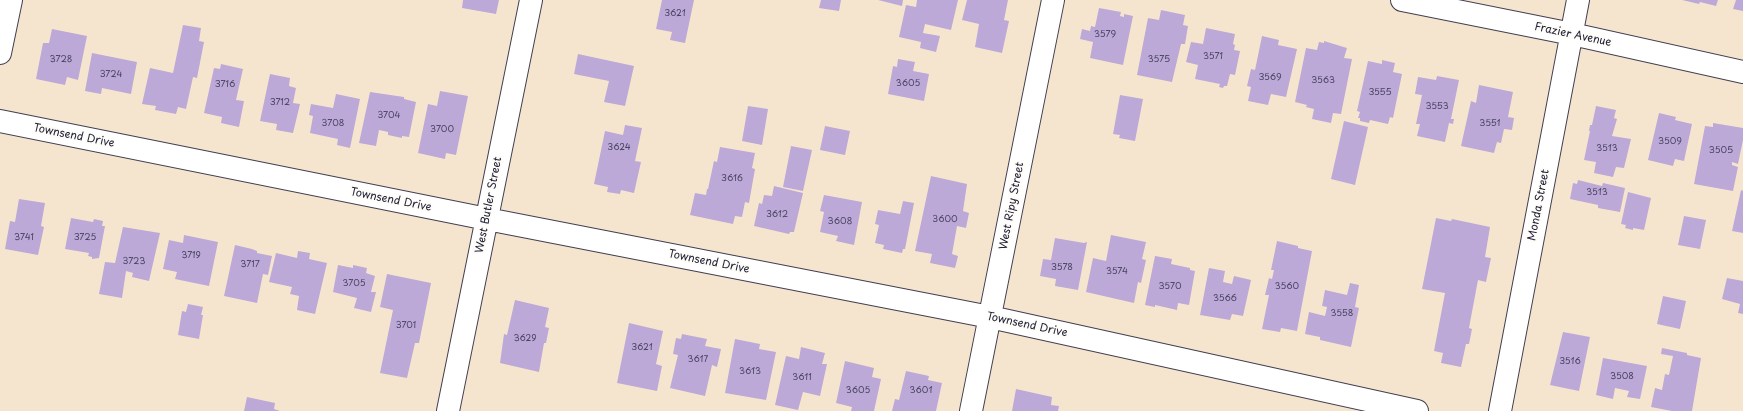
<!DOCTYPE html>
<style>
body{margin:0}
canvas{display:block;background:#f6e5ce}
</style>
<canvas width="1743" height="411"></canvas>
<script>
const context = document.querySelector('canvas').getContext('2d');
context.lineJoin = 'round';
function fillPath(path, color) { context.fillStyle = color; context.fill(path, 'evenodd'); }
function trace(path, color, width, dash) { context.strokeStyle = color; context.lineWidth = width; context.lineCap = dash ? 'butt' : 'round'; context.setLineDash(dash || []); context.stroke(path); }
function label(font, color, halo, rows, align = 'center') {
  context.font = font + ' "Playpen Sans",sans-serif'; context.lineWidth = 4; context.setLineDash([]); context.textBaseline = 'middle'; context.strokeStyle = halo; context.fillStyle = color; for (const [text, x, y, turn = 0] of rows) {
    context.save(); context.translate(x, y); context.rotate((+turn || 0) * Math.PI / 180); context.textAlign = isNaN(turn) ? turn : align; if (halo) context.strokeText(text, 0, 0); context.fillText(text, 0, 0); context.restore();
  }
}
const building = new Path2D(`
 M 463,0 L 499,0 L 496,14 L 462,8 Z
 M 662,0 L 694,0 L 685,43 L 670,40 L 672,32 L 656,29 Z
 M 821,0 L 841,0 L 839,11 L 819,8 Z
 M 878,0 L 903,0 L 902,6 Z
 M 917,0 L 958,0 L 951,30 L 925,24 L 923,33 L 940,36 L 936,52 L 920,48 L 921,42 L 899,37 L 906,5 L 916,7 Z
 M 967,0 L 1008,0 L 1004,20 L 1009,21 L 1002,53 L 975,47 L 979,24 L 962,20 Z
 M 1682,0 L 1718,0 L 1716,6 L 1700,2 L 1699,4 Z
 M 1736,0 L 1743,0 L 1743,11 L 1733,9 Z
 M 1099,8 L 1121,12 L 1120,16 L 1124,17 L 1124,14 L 1133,16 L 1123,65 L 1090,58 L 1093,42 L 1080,39 L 1082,29 L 1090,31 L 1091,26 L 1095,27 Z
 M 1161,10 L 1185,15 L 1183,25 L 1188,26 L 1185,44 L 1181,44 L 1172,82 L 1137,75 L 1148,18 L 1159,20 Z
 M 183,25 L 201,28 L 199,41 L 204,42 L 197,78 L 193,77 L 186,109 L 178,107 L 176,114 L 155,110 L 156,106 L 142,104 L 150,68 L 173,73 Z
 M 1206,28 L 1235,34 L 1233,44 L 1235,45 L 1234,50 L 1240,51 L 1235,75 L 1230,74 L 1227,86 L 1224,86 L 1223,88 L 1219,87 L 1220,84 L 1195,79 L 1198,65 L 1186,62 L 1191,42 L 1203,44 Z
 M 52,29 L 87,36 L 78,80 L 67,77 L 65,85 L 36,79 L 43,43 L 49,43 Z
 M 1262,36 L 1279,40 L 1278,45 L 1297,49 L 1286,97 L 1271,94 L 1268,105 L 1248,101 L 1251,87 L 1247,86 L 1251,69 L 1255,70 Z
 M 1324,41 L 1347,48 L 1344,58 L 1352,59 L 1341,114 L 1333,113 L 1331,123 L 1312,119 L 1314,109 L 1306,107 L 1307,105 L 1295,102 L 1306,48 L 1317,50 L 1319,42 L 1324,43 Z
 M 92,53 L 137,62 L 131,94 L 102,88 L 101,94 L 85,91 Z
 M 578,54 L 634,66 L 625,106 L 604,102 L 609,81 L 574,74 Z
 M 898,59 L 915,62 L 913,71 L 929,74 L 924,101 L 888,94 L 893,66 L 897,67 Z
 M 1382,60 L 1395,63 L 1393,72 L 1402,74 L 1393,118 L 1390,117 L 1388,124 L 1370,120 L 1369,123 L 1360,121 L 1360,118 L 1358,118 L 1360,112 L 1357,111 L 1368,61 L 1382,64 Z
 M 221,64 L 243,69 L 236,100 L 244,101 L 239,127 L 221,123 L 222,117 L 204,113 L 214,68 L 220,69 Z
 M 270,74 L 290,78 L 289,86 L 296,88 L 293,103 L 300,104 L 293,133 L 276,130 L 277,124 L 260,121 Z
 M 1437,76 L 1459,80 L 1451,119 L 1454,119 L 1453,124 L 1449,123 L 1445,142 L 1417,136 L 1420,124 L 1416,124 L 1422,95 L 1415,94 L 1418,77 L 1436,80 Z
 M 1479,85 L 1513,92 L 1508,117 L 1514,118 L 1512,130 L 1504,129 L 1501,143 L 1497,142 L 1494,153 L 1461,146 L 1471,101 L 1476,103 Z
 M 440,91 L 468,96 L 456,155 L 446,153 L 445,159 L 418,153 L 428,104 L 437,106 Z
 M 370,92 L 404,97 L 404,99 L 416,102 L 409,137 L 402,136 L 402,138 L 388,135 L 388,132 L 379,130 L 376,146 L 359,143 Z
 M 336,94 L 360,99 L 350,148 L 337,145 L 338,139 L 310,133 L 313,116 L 309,115 L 311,104 L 333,108 Z
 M 1120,95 L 1143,99 L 1135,141 L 1119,138 L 1120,135 L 1113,134 Z
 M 748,106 L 768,109 L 762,145 L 742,141 Z
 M 1596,106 L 1616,110 L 1614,118 L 1617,119 L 1612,136 L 1631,139 L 1624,168 L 1616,167 L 1613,177 L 1594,173 L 1596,162 L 1584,160 L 1590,131 L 1589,131 L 1590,125 L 1592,125 Z
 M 1659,113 L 1676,117 L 1675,120 L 1692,124 L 1684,161 L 1675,159 L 1673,166 L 1648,160 Z
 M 1344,121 L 1368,127 L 1355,185 L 1331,179 Z
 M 1713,123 L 1743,128 L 1743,140 L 1738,164 L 1732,162 L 1732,165 L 1738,167 L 1733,191 L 1694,184 L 1705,126 L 1713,127 Z
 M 625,125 L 642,128 L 635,161 L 641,162 L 634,193 L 621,190 L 620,194 L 607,192 L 608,187 L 594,184 L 605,131 L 623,135 Z
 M 825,126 L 850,131 L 845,155 L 820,150 Z
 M 791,146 L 812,150 L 803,191 L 783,187 Z
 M 720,147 L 755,153 L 752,168 L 755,169 L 749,203 L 745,202 L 742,217 L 735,216 L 733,224 L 690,215 L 695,193 L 706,195 L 707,189 L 708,189 L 714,161 L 717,162 Z
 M 931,176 L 967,184 L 963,211 L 969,213 L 966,228 L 957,226 L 952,254 L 958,256 L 955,268 L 930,263 L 932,254 L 915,251 Z
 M 1578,180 L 1602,186 L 1603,183 L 1625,188 L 1620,212 L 1598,208 L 1598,205 L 1570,199 L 1573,183 L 1577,184 Z
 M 774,186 L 803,193 L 794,232 L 790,232 L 789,234 L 754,226 L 759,203 L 762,204 L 764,195 L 772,196 Z
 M 1741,190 L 1743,191 L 1743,233 L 1732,231 Z
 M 1628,192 L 1651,198 L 1644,230 L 1633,228 L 1633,230 L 1625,228 L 1626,225 L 1621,224 Z
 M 824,195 L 862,202 L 854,245 L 836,241 L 838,236 L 820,232 L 824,212 L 820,211 Z
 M 19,199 L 45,203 L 41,226 L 44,227 L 38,255 L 5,249 L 10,221 L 15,222 Z
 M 903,201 L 914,203 L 905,249 L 903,249 L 902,253 L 883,249 L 884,245 L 875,243 L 879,225 L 875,224 L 878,210 L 900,214 Z
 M 1684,216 L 1706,220 L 1700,249 L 1678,245 Z
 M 71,218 L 93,222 L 94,219 L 103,221 L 102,226 L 105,226 L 99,258 L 92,259 L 92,257 L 88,256 L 89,253 L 65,249 Z
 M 1436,218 L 1451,221 L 1452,219 L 1490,227 L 1485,257 L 1491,258 L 1486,282 L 1478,280 L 1469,328 L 1472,329 L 1469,344 L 1466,344 L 1461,367 L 1441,363 L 1443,353 L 1434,351 L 1445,293 L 1422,289 Z
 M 123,227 L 160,233 L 149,281 L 132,277 L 133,273 L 126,271 L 122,298 L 99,294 L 105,262 L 115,263 Z
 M 184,235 L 218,242 L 209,286 L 175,279 L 177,272 L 163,269 L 169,240 L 183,243 Z
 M 1111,235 L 1146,242 L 1142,259 L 1146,260 L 1141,283 L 1138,282 L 1134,303 L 1086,292 L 1093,258 L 1106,261 Z
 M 1055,238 L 1084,243 L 1087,242 L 1078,290 L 1055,286 L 1056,279 L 1040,276 L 1043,259 L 1051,260 Z
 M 1277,241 L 1298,246 L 1298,248 L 1312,251 L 1297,331 L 1281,328 L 1280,332 L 1262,329 L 1269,295 L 1265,295 L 1269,278 L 1272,279 L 1274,270 L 1271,270 Z
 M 235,245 L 252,249 L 257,251 L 257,253 L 272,256 L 268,275 L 263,274 L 257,303 L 224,296 Z
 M 298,251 L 310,253 L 309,259 L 327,263 L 315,314 L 297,310 L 299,296 L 290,294 L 292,287 L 269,282 L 276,253 L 297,258 Z
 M 1155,256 L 1172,259 L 1171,264 L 1190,268 L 1190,270 L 1195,271 L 1189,305 L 1178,303 L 1177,310 L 1155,305 L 1155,307 L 1145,305 Z
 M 338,265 L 353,268 L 353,265 L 367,268 L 366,273 L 375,276 L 371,292 L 376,292 L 371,312 L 354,308 L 357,298 L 333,292 Z
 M 1209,268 L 1225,271 L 1223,282 L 1232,284 L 1234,276 L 1251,280 L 1243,316 L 1232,314 L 1230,320 L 1200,315 Z
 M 387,274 L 431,283 L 419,343 L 415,343 L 407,378 L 380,373 L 393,310 L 380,307 Z
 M 1727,278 L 1743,281 L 1743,314 L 1738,313 L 1740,304 L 1722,299 Z
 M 1350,283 L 1359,285 L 1355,307 L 1359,308 L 1351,347 L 1320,340 L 1320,337 L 1305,334 L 1309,312 L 1325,316 L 1327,307 L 1322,306 L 1325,290 L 1347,295 Z
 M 1663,296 L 1686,301 L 1680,329 L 1657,324 Z
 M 515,300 L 549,308 L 545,327 L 549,328 L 546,343 L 544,343 L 539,372 L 500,363 L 504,334 L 507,335 Z
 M 188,304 L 203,307 L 201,315 L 203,315 L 199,339 L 178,335 L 182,311 L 186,312 Z
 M 629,323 L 663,331 L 656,364 L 662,366 L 657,391 L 617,383 Z
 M 1563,332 L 1590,337 L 1579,391 L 1550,385 Z
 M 682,334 L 707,339 L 705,346 L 721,349 L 717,367 L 712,365 L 705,396 L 670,388 L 678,355 L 673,354 L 676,338 L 681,339 Z
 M 735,339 L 760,344 L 759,349 L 776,352 L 766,400 L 725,393 Z
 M 801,347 L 825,353 L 822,364 L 827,364 L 820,396 L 803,392 L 798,410 L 775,405 L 786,356 L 799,359 Z
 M 1662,348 L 1687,353 L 1687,355 L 1701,358 L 1692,411 L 1672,411 L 1651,407 L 1655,388 L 1662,390 L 1665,374 L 1669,375 L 1673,356 L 1661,354 Z
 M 1603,358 L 1647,366 L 1640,399 L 1627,397 L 1629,391 L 1615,388 L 1613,399 L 1596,395 Z
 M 845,361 L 874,368 L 872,377 L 881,379 L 874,411 L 851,411 L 852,407 L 836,403 Z
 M 906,371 L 929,376 L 928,380 L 942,383 L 936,411 L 892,411 L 895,399 L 899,400 Z
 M 1016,389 L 1052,397 L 1051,405 L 1059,406 L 1058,411 L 1012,411 Z
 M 247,397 L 275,403 L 274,409 L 280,411 L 244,411 Z`);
const minor = new Path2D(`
 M 1402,0 L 1572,34 L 1743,72
 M 0,53 L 11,0
 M 0,121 L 487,219 L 990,317 L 1417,411
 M 448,411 L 531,0
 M 971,411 L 1053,0
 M 1500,411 L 1578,0`);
const numberNames = [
 ["3621",675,14],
 ["3579",1105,35],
 ["3571",1213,57],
 ["3728",61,60],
 ["3575",1159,60],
 ["3724",111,75],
 ["3569",1270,78],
 ["3563",1323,81],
 ["3605",908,84],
 ["3716",225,85],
 ["3555",1380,93],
 ["3712",280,103],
 ["3553",1437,107],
 ["3704",389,116],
 ["3708",333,124],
 ["3551",1490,124],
 ["3700",442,130],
 ["3509",1670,142],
 ["3624",619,148],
 ["3513",1607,149],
 ["3505",1721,151],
 ["3616",732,179],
 ["3513",1597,193],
 ["3612",777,215],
 ["3600",945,220],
 ["3608",840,222],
 ["3741",24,238],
 ["3725",85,238],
 ["3719",191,256],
 ["3723",134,262],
 ["3717",250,265],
 ["3578",1062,268],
 ["3574",1117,272],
 ["3705",354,284],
 ["3570",1170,287],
 ["3560",1287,287],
 ["3566",1225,299],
 ["3558",1342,314],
 ["3701",406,326],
 ["3629",525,339],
 ["3621",642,348],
 ["3617",698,360],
 ["3516",1570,362],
 ["3613",750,372],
 ["3508",1622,377],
 ["3611",802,378],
 ["3605",858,391],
 ["3601",921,391]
];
const streetNames = [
 ["Frazier Avenue",1573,35,12],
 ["Townsend Drive",74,136,11],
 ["Townsend Drive",391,200,11],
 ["West Butler Street",489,205,-79],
 ["Monda Street",1539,205,-79],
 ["West Ripy Street",1012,206,-79],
 ["Townsend Drive",709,262,11],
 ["Townsend Drive",1027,325,12]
];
fillPath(building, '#bda9d8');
trace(minor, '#423f51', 24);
trace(minor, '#fff', 22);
label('9px', '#494462', null, numberNames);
label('11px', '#22223b', '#fdfcf7', streetNames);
</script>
